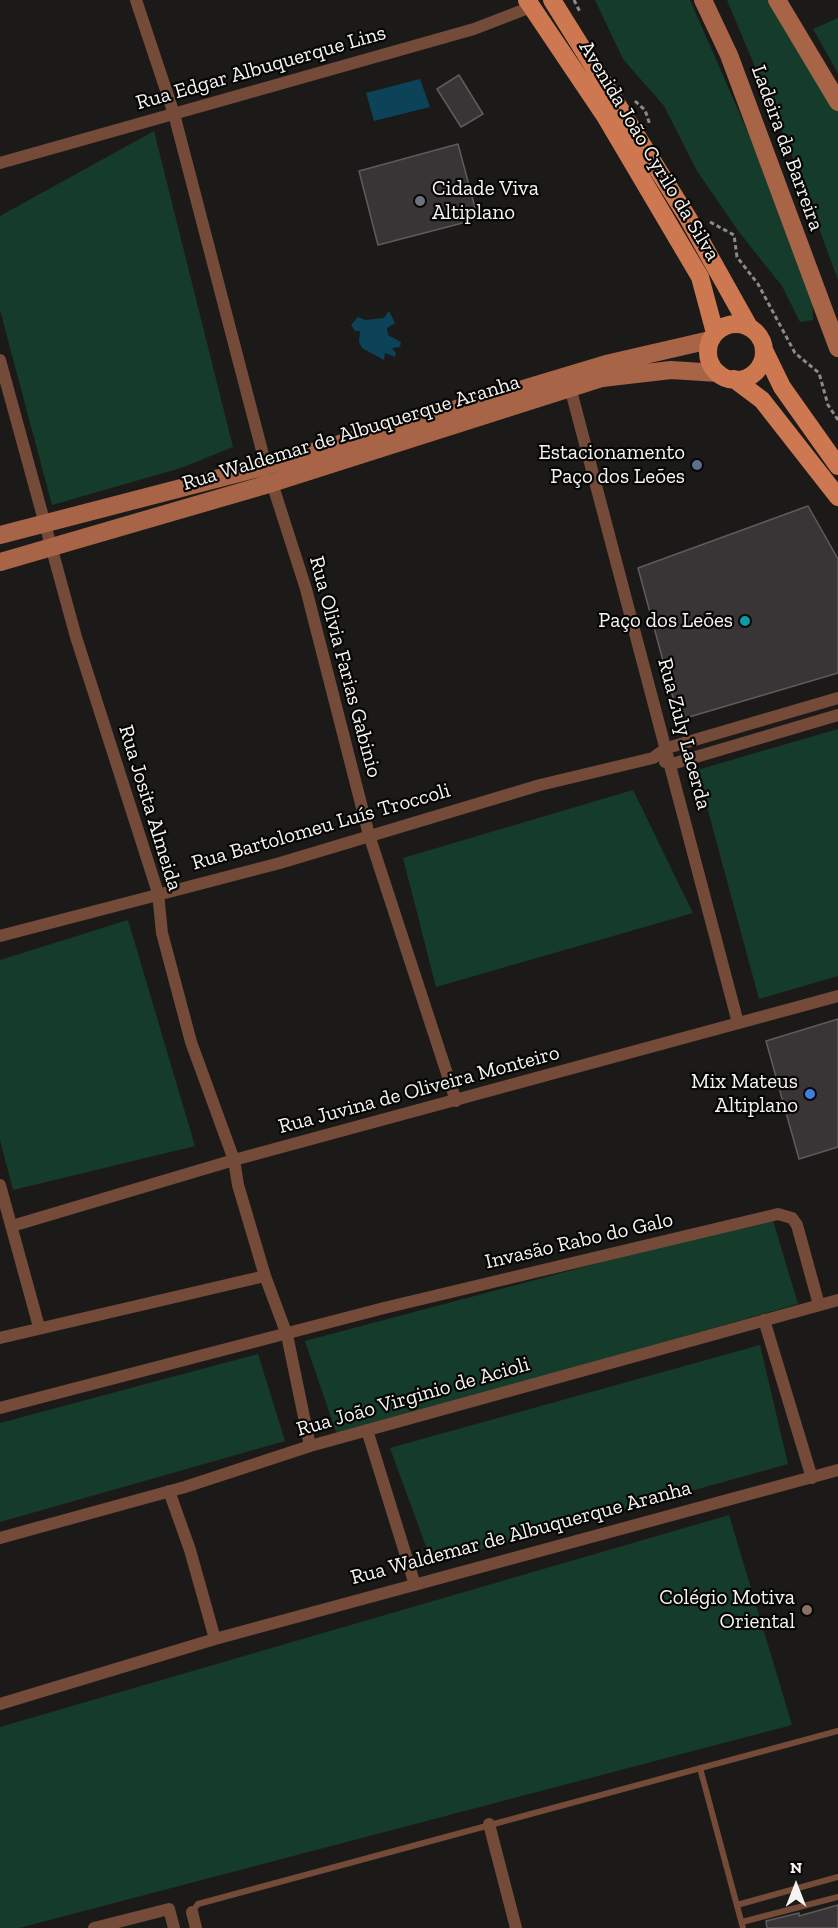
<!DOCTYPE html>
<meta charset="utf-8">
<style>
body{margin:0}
#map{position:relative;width:838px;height:1928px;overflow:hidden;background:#1c1a18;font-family:"Zilla Slab",serif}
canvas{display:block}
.north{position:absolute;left:766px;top:1856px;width:60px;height:60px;-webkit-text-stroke:4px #060605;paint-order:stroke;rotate:0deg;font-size:16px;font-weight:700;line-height:24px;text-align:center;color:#f5f4f2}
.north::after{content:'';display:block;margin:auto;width:21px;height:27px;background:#f5f4f2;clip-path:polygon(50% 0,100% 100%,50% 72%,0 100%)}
</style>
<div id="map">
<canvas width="838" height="1928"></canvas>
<div class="north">N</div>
</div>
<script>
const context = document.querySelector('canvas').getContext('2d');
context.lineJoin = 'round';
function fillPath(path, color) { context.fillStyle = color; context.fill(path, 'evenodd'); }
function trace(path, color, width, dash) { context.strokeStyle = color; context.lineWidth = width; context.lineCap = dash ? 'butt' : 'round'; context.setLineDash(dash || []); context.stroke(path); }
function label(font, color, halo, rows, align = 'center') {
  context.font = font + ' "Zilla Slab",serif'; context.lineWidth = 4.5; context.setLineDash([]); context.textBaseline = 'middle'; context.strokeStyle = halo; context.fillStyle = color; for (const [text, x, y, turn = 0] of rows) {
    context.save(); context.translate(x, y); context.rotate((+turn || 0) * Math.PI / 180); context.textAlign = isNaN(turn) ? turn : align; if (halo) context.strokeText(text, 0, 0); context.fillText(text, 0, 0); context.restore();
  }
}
const green = new Path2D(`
 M 595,0 L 690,0 L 812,279 L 813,320 L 800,322 L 782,286 L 739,232 L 697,171 L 664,106 L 623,59 Z
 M 727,0 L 773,0 L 838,111 L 838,280 L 790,150 Z
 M 838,18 L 838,73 L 813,29 Z
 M 154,131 L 233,447 L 181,468 L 52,505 L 0,310 L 0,216 Z
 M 838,729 L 838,976 L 759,999 L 697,770 Z
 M 633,790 L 693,913 L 436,987 L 403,858 Z
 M 128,920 L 195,1146 L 13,1190 L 0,1140 L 0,960 Z
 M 772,1217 L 798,1304 L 337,1435 L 305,1341 Z
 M 760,1345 L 788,1464 L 432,1563 L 390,1448 Z
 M 258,1354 L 285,1441 L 0,1522 L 0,1423 Z
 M 729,1515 L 792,1725 L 19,1928 L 0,1928 L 0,1727 Z`);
const water = new Path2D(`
 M 420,79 L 430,107 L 374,121 L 366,93 Z
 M 389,311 L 395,323 L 387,328 L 388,335 L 401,342 L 400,347 L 392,348 L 396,353 L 395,357 L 385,353 L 384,360 L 362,348 L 359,342 L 360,331 L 355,331 L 351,325 L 358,317 L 365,320 L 384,318 Z`);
const building = new Path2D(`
 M 459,75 L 483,114 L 461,127 L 437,89 Z
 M 458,144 L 478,219 L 378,245 L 359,171 Z
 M 808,506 L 838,559 L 838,673 L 679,720 L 638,568 Z
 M 838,1019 L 838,1147 L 799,1159 L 766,1041 Z
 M 838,1905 L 838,1928 L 767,1928 L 766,1921 L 799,1913 L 799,1916 Z`);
const path = new Path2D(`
 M 574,0 L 580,12
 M 635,101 L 645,110 L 650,125
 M 710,222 L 734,235 L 737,257 L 758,284 L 795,353 L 819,373 L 828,405 L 838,420`);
const lane = new Path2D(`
 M 700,1768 L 743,1928
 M 737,1905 L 838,1877
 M 192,1912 L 198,1904 L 838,1731
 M 742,1922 L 838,1897`);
const street = new Path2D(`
 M 136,0 L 174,114 L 266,466
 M 0,163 L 474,29 L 531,7
 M 0,360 L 76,637 L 158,893 L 162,933 L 191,1042 L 234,1160 L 238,1185 L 265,1276 L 287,1335 L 310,1446
 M 570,387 L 738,1023
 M 272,483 L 306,589 L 369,835 L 456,1101
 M 665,762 L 672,764 L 838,715
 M 0,936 L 280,863 L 540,785 L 653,758 L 667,748 L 838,698
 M 0,1185 L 39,1327
 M 12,1226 L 234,1160 L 838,996
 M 764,1320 L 812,1478
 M 0,1338 L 265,1276
 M 0,1408 L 384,1308 L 778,1214 L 792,1218 L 797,1225 L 819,1305
 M 367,1430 L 415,1585
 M 169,1491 L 190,1550 L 215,1639
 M 0,1538 L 185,1487 L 310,1446 L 838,1300
 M 0,1704 L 215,1639 L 838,1470
 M 489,1824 L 516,1928
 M 192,1912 L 196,1928
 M 94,1928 L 169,1909 L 174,1928`);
const secondary = new Path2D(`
 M 703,0 L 729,55 L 838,348
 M 777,0 L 838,102
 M 0,535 L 266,466 L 606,364 L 710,340
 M 0,562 L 272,483 L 602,378 L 671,370 L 718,373`);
const primary = new Path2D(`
 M 527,0 L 605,116 L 700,277 L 715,333
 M 552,0 L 688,218 L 749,327
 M708 352a28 28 0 1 1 56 0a28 28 0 1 1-56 0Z
 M 764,350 L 782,387 L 838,466
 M 734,379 L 762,400 L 838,497`);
const markers = [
 [420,201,6,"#6b7280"],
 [697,465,6,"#5c6f8a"],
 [745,621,6,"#0f9aa8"],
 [810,1094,6,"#3f7fe0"],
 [807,1610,6,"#8d6e63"]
];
const streetNames = [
 ["Rua Edgar Albuquerque Lins",261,68,-16],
 ["Ladeira da Barreira",787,148,70],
 ["Avenida João Cyrilo da Silva",649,151,59],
 ["Rua Waldemar de Albuquerque Aranha",351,433,-17],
 ["Rua Olivia Farias Gabinio",345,667,75],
 ["Rua Zuly Lacerda",684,734,75],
 ["Rua Josita Almeida",150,808,73],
 ["Rua Bartolomeu Luís Troccoli",321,827,-16],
 ["Rua Juvina de Oliveira Monteiro",419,1090,-15],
 ["Invasão Rabo do Galo",579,1241,-13],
 ["Rua João Virginio de Acioli",413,1397,-16],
 ["Rua Waldemar de Albuquerque Aranha",521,1533,-15]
];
const poiNames = [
 ["Cidade Viva",432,189,"left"],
 ["Altiplano",432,213,"left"],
 ["Estacionamento",685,453],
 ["Paço dos Leões",685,477],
 ["Paço dos Leões",733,621],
 ["Mix Mateus",798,1082],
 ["Altiplano",798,1106],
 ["Colégio Motiva",795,1598],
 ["Oriental",795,1622]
];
fillPath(green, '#153c2b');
fillPath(water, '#0c4358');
fillPath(building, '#393537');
trace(building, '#5f5b5d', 1.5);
trace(path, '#8b8a88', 3, [4.5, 3]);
trace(lane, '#744a38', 6);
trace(street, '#744a38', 12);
trace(secondary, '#a76447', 18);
trace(primary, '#ce7851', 18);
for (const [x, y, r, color] of markers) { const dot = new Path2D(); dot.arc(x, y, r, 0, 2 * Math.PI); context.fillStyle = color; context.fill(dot); trace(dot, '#060605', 2); }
label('21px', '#f5f4f2', '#060605', streetNames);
label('21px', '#f5f4f2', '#060605', poiNames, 'right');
</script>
